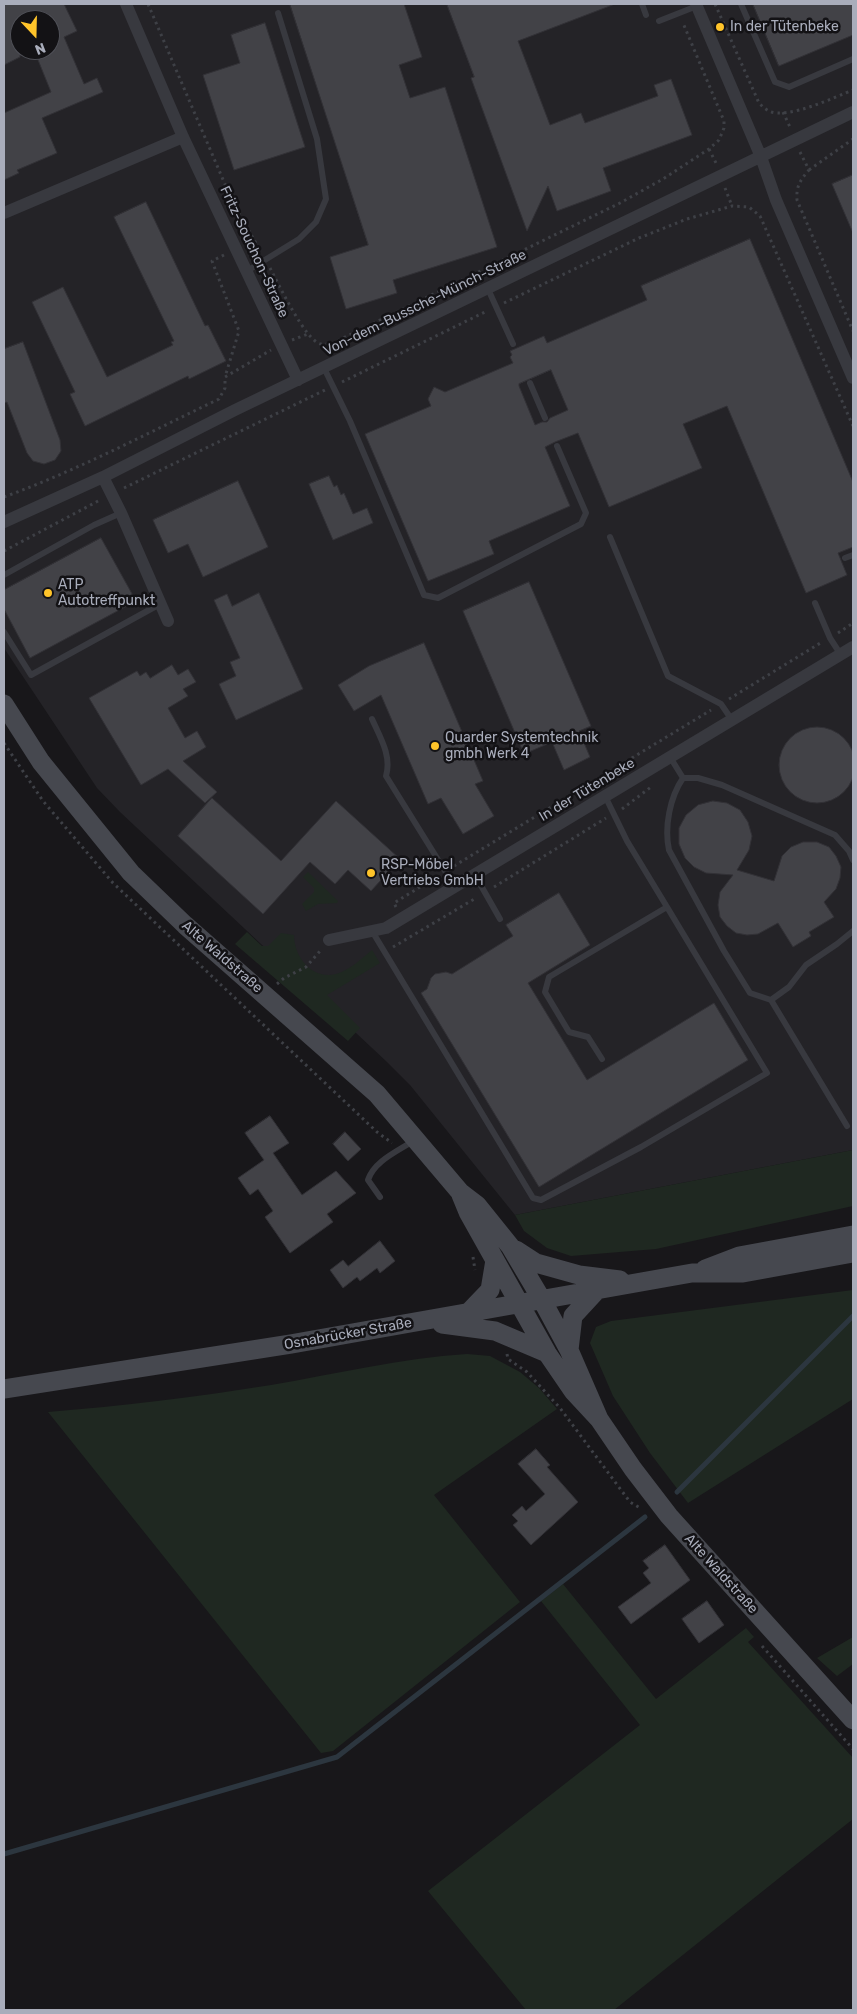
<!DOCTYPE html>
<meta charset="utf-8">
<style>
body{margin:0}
#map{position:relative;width:857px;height:2014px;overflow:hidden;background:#18171a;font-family:Rubik,sans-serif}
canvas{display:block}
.frame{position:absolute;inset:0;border:5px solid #a9adbb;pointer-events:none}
.north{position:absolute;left:10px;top:10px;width:50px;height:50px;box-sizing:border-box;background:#131215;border:1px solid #4f5057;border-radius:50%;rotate:159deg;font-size:14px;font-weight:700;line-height:20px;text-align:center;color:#a9adbb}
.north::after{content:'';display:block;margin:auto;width:18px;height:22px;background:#ffc42a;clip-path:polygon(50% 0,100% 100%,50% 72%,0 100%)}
</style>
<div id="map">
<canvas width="857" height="2014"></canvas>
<div class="frame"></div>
<div class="north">N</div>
</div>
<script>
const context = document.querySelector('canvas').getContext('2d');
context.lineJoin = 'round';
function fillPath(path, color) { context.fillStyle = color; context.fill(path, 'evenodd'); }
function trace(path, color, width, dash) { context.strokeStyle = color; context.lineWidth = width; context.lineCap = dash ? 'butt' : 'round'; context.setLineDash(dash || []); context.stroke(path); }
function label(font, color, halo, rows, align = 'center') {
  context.font = font + ' Rubik,sans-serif'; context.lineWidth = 5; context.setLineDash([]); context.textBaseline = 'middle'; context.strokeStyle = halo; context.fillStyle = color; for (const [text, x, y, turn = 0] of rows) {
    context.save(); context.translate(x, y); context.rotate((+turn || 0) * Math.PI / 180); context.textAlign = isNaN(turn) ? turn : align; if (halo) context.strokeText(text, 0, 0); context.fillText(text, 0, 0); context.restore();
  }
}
const built = new Path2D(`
 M 4,4 L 853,4 L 853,1150 L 515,1215 L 410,1085 L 387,1062 L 120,812 L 97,788 L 4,648 ZM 20,20 L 50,20 L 50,50 L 20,50 Z`);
const green = new Path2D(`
 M 308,872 L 338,901 L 337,903 L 318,904 L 306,911 L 302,904 L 314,892 L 314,888 L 303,877 Z
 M 247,932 L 262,946 L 268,946 L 281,933 L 294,935 C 294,957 312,980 336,974 C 350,970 361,959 372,950 L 380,963 L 327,995 L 360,1028 L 348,1041 L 235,944 Z
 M 853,1150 L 853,1206 L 656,1249 L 571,1256 L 547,1248 L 524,1231 L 515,1215 Z
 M 853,1290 L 853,1399 L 688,1503 L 650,1453 L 613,1396 L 590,1343 L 596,1327 L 611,1321 Z
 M 467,1354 L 490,1356 L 520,1372 L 539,1388 L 557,1409 L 434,1495 L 520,1602 L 333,1751 L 321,1753 L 48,1412 C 122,1406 197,1397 271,1385 C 336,1374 401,1358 467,1354 Z
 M 563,1584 L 656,1699 L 746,1628 L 754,1637 L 748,1642 L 853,1758 L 853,1819 L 614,2010 L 526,2010 L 428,1891 L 640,1725 L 541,1601 Z
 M 853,1637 L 853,1664 L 837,1676 L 817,1658 Z`);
const stream = new Path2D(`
 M 677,1492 L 853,1316
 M 4,1854 L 337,1757 L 645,1517`);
const building = new Path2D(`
 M 4,4 L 64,4 L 77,31 L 64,37 L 84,84 L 97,78 L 103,92 L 42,118 L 57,153 L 17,170 L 19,173 L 4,180 L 4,113 L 51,92 L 34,50 L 50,50 L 50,20 L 20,20 L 20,57 L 4,65 Z
 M 290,4 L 404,4 L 422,57 L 399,65 L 410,98 L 445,87 L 497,247 L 393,280 L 397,293 L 346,309 L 330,257 L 368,245 Z
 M 447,4 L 615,4 L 518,41 L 550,125 L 581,113 L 585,123 L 658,96 L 654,85 L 671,79 L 692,135 L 603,168 L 611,191 L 557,211 L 548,186 L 527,231 L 471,78 L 474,77 Z
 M 753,4 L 853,4 L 853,35 L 779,66 Z
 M 265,23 L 305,147 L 234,170 L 203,75 L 240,63 L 231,35 Z
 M 853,175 L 853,233 L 832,184 Z
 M 146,202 L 205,326 L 208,325 L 226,361 L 189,379 L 188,376 L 85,426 L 70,394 L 75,392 L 32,302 L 63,287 L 107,377 L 173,345 L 171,342 L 174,341 L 114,217 Z
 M 750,239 L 853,482 L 853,547 L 838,553 L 847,575 L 806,593 L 727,406 L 683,424 L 702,468 L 609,507 L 578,433 L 555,442 L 545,447 L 570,506 L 489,541 L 494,554 L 428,581 L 365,434 L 431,406 L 428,399 L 434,387 L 445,392 L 513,363 L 510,357 L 512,355 L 510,351 L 544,336 L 547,343 L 647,300 L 641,286 ZM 551,370 L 568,410 L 550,418 L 547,422 L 542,422 L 535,425 L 519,386 L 519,384 Z
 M 23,342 L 60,440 L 61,451 L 55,460 L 44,464 L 33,461 L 27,453 L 7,402 L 4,403 L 4,349 Z
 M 329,476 L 334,487 L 337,485 L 341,495 L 344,493 L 353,514 L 367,508 L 373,523 L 333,540 L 309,484 Z
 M 238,481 L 268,547 L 203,577 L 188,544 L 168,553 L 153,520 Z
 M 101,538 L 136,601 L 30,658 L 4,609 L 4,590 Z
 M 529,582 L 591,726 L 579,731 L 590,757 L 564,770 L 552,742 L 524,754 L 463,611 Z
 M 259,593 L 303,689 L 236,720 L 219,684 L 236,676 L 230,662 L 240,658 L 214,600 L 227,594 L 232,606 Z
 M 424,643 L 483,781 L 475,784 L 494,816 L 463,834 L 441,798 L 428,804 L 381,695 L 354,711 L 338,685 L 369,666 Z
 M 172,665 L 178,675 L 188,669 L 196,682 L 183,689 L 188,696 L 168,708 L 185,738 L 197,731 L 206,747 L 183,761 L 217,792 L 205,803 L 168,769 L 141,785 L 89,698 L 137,671 L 140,676 L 146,672 L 150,678 Z
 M779 765a38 38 0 1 1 76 0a38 38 0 1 1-76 0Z
 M 212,798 L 281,861 L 336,801 L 400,859 L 371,891 L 348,870 L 335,884 L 310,862 L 263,914 L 178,836 Z
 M 713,801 L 727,803 L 740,810 L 748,822 L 752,836 L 749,850 L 737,870 L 774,881 L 782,856 L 791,847 L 803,842 L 817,842 L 829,847 L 836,856 L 841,867 L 840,878 L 836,889 L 824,902 L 834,917 L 809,932 L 811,936 L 793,947 L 778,923 L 758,934 L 747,935 L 736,933 L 727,926 L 720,917 L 718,905 L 720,892 L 733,875 L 706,873 L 694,867 L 685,858 L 679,844 L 679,828 L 686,815 L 698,805 Z
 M 559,893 L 590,945 L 528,983 L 587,1080 L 714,1003 L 748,1060 L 539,1187 L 421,993 L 427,989 L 431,978 L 435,974 L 446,972 L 452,974 L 513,936 L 506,925 Z
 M 270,1116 L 289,1143 L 273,1153 L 302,1195 L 336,1171 L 356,1193 L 327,1214 L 333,1222 L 290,1253 L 265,1217 L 273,1211 L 258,1189 L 250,1195 L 238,1178 L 264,1160 L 245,1133 Z
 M 345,1132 L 361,1149 L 348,1161 L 333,1144 Z
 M 380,1241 L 395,1261 L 380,1273 L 377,1268 L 360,1281 L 357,1277 L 343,1288 L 330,1270 L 343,1260 L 348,1266 Z
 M 536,1449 L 550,1465 L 547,1467 L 578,1502 L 531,1545 L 513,1525 L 518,1521 L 512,1515 L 522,1506 L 526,1511 L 545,1494 L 518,1464 Z
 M 665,1545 L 690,1580 L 631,1624 L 618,1607 L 651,1583 L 643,1573 L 649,1568 L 643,1561 Z
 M 707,1601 L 724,1625 L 699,1643 L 682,1619 Z`);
const path = new Path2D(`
 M 148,4 L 233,203 L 261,252
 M 715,4 L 759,103 C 762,106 765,109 769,111 C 787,120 835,97 853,90
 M 783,112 L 790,127
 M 709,149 L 716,163
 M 800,152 L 809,170 C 800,180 796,187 797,200 L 853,331
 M 809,170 L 853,139
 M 725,188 L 732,206
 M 224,255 L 212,261 L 239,331 L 225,377
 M 270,268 C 278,283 306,342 321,344 C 325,345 330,343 333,343 L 620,203 L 663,179 L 709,149 L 719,140 L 724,128 L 724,121 L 683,23
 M 504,303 L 639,238 L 687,219 L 732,206 L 749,207 L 760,216 L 853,426
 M 292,340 L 308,334
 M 342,382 L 487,311
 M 124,488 L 325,390
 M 4,497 C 78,470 148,433 219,399 L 225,388 L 225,377 L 271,350
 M 4,551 L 100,500
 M 838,633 L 853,623
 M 729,699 L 822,642
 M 4,743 L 43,801 L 113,883 L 377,1132 L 392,1143
 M 622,809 L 651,787
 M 454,866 L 711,710
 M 494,887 L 606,818
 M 396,907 L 394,903 L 438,876
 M 393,947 L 476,898
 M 277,984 L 284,978 L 306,967 L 321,950
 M 473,1257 L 475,1270
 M 507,1354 L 508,1359 L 527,1372 L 560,1408 L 630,1502 L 640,1508
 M 762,1646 L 853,1749`);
const lane = new Path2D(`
 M 642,4 L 646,15
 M 741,4 L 775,82 L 789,87 L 853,59
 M 659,21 L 697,6
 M 247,271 L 299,239 L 316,222 L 326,199 L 317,139 L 278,13
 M 488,289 L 513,344
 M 324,368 L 350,421 L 424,595 L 438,598 L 581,524 L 586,513 L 557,446
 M 530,383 L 545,418
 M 610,537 L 668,676 L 721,704 L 732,720
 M 845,558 L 853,555
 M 4,575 L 94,525 L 121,513
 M 815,603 L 830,638 L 841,655
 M 4,632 L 31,675 L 160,604
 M 372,719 C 380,737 392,756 386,776 L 455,887
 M 670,757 L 683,778 C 670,797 664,827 669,850 L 724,951 L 750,993 L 771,1000 L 789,987 L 806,965 L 837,944 L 853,931
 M 683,778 L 698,778 L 722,785 L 835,835 L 849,851 L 853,860
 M 475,875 L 500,919
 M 372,931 L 533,1198 L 541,1200 L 641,1147 L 767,1073 L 667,907
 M 771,1000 L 847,1126
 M 602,1059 L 588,1037 L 569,1032 L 545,992 L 549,977 L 667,907 L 627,841 L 605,796
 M 380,1197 L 368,1180 C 374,1161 398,1151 413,1141`);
const street = new Path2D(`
 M 126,4 L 183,137 L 298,380
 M 696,4 L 761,157 L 776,200 L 853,378
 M 4,213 L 183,137
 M 103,477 L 121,513 L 168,621
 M 4,522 L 103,477 L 235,410 L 853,112
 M 329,940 L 386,928 L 853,647`);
const secondary = new Path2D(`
 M 4,704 L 41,762 L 131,873 L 185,925 L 377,1094 L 460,1192 L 477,1205 L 510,1246 L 542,1300 L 569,1350 L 599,1419
 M 461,1195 L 468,1212 L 547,1353 L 573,1391 L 599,1419 L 633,1469 L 669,1516 L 853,1720
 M 516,1250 L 536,1263 L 579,1275 L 620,1280
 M 705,1269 L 739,1256 L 853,1235
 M 467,1314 L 490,1290 L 495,1260
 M 442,1324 L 495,1331 L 547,1353
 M 569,1350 L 573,1316 L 597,1290
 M 4,1389 L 291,1344 L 692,1273 L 743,1273 L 853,1253`);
const markers = [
 [720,27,5,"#ffc42a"],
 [48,593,5,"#ffc42a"],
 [435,746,5,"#ffc42a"],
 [371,873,5,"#ffc42a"]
];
const poiNames = [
 ["In der Tütenbeke",730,27],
 ["ATP",58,585],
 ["Autotreffpunkt",58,601],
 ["Quarder Systemtechnik",445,738],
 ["gmbh Werk 4",445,754],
 ["RSP-Möbel",381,865],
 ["Vertriebs GmbH",381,881]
];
const streetNames = [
 ["Fritz-Souchon-Straße",254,252,65],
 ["Von-dem-Bussche-Münch-Straße",425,303,-26],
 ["In der Tütenbeke",587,790,-31],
 ["Alte Waldstraße",222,957,41],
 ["Osnabrücker Straße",348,1334,-10],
 ["Alte Waldstraße",721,1574,48]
];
fillPath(built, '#242327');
fillPath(green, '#1f2821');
trace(stream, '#2c363f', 5);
fillPath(building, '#424247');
trace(building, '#323136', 1);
trace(path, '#3e4046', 3, [2.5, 4]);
trace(lane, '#38393f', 6);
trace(street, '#38393f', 12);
trace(secondary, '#46484f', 19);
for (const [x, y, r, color] of markers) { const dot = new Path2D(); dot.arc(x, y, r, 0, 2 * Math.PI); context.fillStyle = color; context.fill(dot); trace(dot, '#131215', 2); }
label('14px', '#a9adbb', '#131215', poiNames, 'left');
label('14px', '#a9adbb', '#131215', streetNames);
</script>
